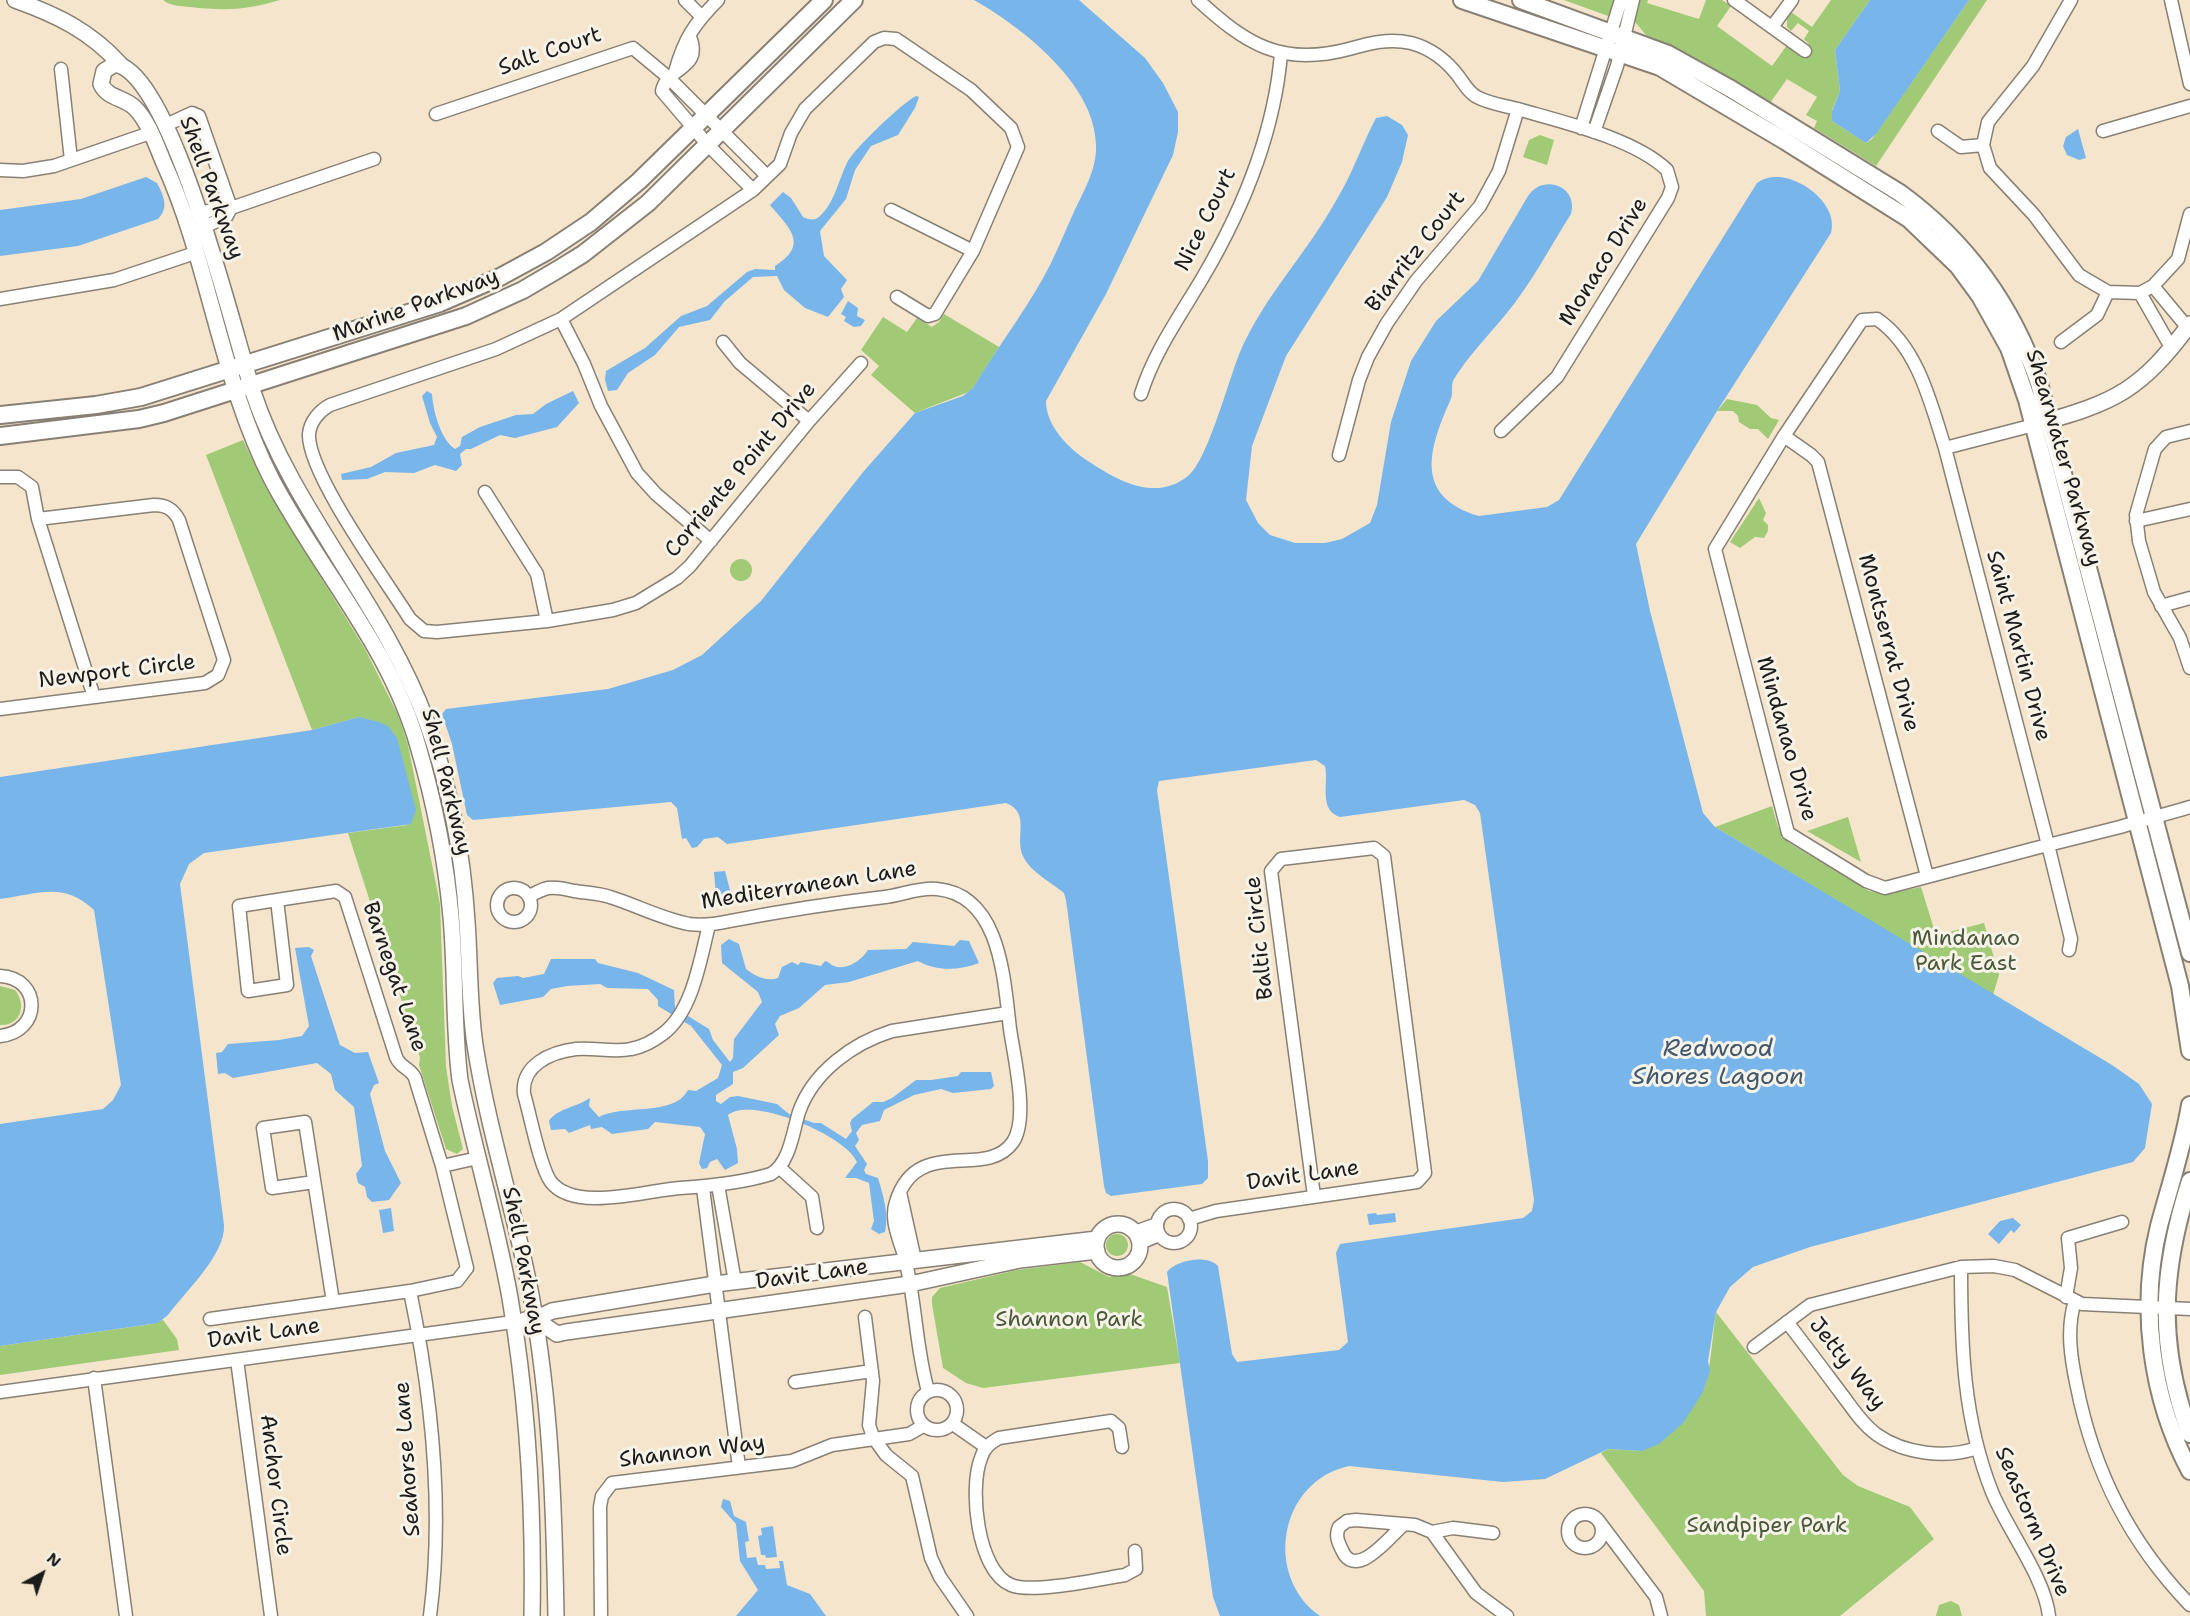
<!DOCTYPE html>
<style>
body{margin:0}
#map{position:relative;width:2190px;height:1616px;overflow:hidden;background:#f5e5cd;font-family:"Shantell Sans",sans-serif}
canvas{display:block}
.north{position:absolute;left:12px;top:1544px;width:60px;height:60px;-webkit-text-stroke:4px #f7f3e8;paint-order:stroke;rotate:40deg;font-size:16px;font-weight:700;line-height:24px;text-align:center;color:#1c1c1c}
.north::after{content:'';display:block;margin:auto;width:21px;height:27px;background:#1c1c1c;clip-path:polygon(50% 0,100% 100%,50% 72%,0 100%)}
</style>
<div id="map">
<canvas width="2190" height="1616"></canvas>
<div class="north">N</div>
</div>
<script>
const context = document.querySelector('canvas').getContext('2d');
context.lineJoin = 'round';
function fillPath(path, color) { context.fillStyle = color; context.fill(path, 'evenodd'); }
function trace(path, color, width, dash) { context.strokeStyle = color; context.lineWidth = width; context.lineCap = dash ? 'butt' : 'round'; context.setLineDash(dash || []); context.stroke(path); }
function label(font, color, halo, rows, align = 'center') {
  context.font = font + ' "Shantell Sans",sans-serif'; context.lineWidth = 6; context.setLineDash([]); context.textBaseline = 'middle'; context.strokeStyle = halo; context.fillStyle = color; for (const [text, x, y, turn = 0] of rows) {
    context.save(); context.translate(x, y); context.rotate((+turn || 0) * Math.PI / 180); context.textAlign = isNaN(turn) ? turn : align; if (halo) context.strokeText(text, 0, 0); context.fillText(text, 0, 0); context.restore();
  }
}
const green = new Path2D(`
 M 163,0 L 280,0 C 246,10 226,11 190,7 C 181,6 170,6 163,0 Z
 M 1564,0 L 1617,0 L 1608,16 Z
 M 1636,0 L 1648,0 L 1647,3 L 1699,19 L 1706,0 L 1722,0 L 1731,6 L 1717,26 L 1772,66 L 1787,45 L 1801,56 L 1809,44 L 1804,39 L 1809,31 L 1798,23 L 1791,31 L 1787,27 L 1787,19 L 1791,12 L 1812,27 L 1831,0 L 1870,0 L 1835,50 L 1840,91 L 1832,110 L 1832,121 L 1866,143 L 1872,139 L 1969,0 L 1987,0 L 1876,166 L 1814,128 L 1817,121 L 1806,115 L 1817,97 L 1787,79 L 1770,103 L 1711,67 L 1646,35 L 1635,22 Z
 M 1540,135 L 1554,140 L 1547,165 L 1523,157 L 1529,140 Z
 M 944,314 L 999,347 L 971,391 L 915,413 L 871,375 L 879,366 L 861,350 L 883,317 L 907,332 L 917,318 L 932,327 L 939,322 Z
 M 1727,399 L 1757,405 L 1771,418 L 1779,420 L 1768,439 L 1758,429 L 1750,429 L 1739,422 L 1738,416 L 1733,411 L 1717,411 Z
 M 243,440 L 266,488 L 365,649 L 399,717 L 408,745 L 440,904 L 446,1067 L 452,1106 L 463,1149 L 457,1154 L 446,1149 L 419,1065 L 420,1058 L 348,833 L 407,825 L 359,717 L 312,730 L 206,455 Z
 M 1759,498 L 1766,513 L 1763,520 L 1768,525 L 1768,531 L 1764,538 L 1755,537 L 1740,548 L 1730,542 Z
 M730 570a11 11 0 1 1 22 0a11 11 0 1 1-22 0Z
 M 1772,806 L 1778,827 L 1789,843 L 1869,891 L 1887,894 L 1921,887 L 1935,932 L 1941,934 L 1984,923 L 1999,975 L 1993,995 L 1715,827 Z
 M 1848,817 L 1861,862 L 1807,831 Z
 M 0,986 L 15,990 C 27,1005 21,1026 0,1025 Z
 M1106 1245a11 11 0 1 1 22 0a11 11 0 1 1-22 0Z
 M 1080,1262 L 1109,1277 L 1130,1274 L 1167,1287 L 1180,1363 L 983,1388 L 966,1383 L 943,1368 L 932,1304 L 932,1297 L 940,1288 L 1017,1270 Z
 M 1716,1312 L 1843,1475 L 1858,1486 L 1910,1507 L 1934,1539 L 1840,1616 L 1706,1616 L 1704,1591 L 1601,1453 L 1608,1449 L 1642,1451 C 1656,1438 1695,1405 1703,1391 C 1710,1378 1713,1331 1716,1312 Z
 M 163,1320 L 177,1339 L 179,1350 L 0,1375 L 0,1346 L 152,1324 Z
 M 1951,1601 L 1959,1605 L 1962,1616 L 1936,1616 L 1939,1605 Z`);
const water = new Path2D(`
 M 974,0 L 1079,0 L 1145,58 L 1163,83 L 1178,112 L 1178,132 L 1173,155 L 1106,294 L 1046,401 C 1046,426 1068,448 1088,461 C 1118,481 1155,502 1188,476 C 1207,462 1229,379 1240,352 C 1264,296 1308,252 1337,199 C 1353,173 1362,144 1376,118 L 1387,116 L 1402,125 L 1408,135 L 1402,162 L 1387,197 L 1286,356 L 1252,446 L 1246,500 L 1258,523 L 1270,535 L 1295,543 L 1325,543 L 1342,539 L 1370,523 L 1377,505 L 1391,422 L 1411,361 L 1436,321 L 1478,281 L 1528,196 C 1543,173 1579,186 1571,214 C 1550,247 1531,284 1506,314 C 1488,336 1469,355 1454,379 C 1450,386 1454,393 1450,401 C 1429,448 1413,497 1479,516 L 1547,507 L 1559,500 L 1757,183 C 1785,162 1841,201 1831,233 L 1717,411 L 1636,544 L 1650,611 L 1703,813 L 1715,827 L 2112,1065 L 2139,1084 L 2152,1104 L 2145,1148 L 2133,1162 L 1810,1247 L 1753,1267 L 1730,1287 L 1716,1312 L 1708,1361 L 1710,1371 L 1703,1392 L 1683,1423 L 1659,1444 L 1642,1451 L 1608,1449 L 1545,1479 L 1503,1482 L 1349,1466 C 1279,1481 1263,1576 1320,1616 L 1220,1616 L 1213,1597 L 1167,1272 C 1176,1260 1207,1254 1218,1266 L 1232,1354 L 1237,1362 L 1339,1350 L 1348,1342 L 1336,1253 L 1340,1244 L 1523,1218 L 1532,1211 L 1534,1200 L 1480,813 L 1475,805 L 1464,800 L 1340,817 C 1318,810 1329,783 1325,766 L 1316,760 L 1159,781 L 1157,790 L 1208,1161 L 1208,1178 L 1202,1184 L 1111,1196 L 1106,1193 L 1104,1186 L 1066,900 L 1064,893 C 1052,883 1031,872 1024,858 C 1013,839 1032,813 1006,803 L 727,844 L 718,837 L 704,839 L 697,847 L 692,848 L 686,838 L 682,839 L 677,808 L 671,802 L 473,820 L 467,815 L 452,744 L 442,714 L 446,709 L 608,689 L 673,670 L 702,655 L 761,601 L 864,471 L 915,413 L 963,396 L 973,388 C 995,351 1021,317 1042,280 C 1054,259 1063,236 1073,214 C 1083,192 1097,170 1096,145 C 1095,84 1023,28 974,0 Z
 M 1870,0 L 1969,0 L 1876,134 L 1866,143 L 1832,121 L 1832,111 L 1840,91 L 1835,50 Z
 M 916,96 L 919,97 L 915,108 L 898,135 L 871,146 L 855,170 L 846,199 L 820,231 L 824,256 L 847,280 L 841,289 L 844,297 L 828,317 L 805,308 L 784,290 L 777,276 L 753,277 L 725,301 L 710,320 L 679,327 L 655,355 L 628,373 L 617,390 L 608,391 L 605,380 L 606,371 L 645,348 L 681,316 L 707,306 L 747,272 L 755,269 L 775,270 L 775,266 C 810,244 789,228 770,205 L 783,192 L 791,198 L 803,217 C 809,220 815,221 820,216 C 835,202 838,181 847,163 C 853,150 902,103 916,96 Z
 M 2078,129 L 2086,158 L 2079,160 L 2067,155 L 2063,146 L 2066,137 Z
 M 146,177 L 157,183 C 164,196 169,208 158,219 L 78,246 L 0,256 L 0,210 L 81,199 Z
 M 848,301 L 858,308 L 857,316 L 865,320 L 861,326 L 854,327 L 844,321 L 846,317 L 841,314 Z
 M 427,391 L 432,394 C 433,411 441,440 455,449 L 460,446 L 462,437 L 480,427 L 516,415 L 533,414 L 546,404 L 573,391 L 579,403 L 557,427 L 515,438 L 500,435 L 471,449 L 466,449 L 460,454 L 462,465 L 456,471 L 435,465 L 414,473 L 385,472 L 367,479 L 342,480 L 341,474 L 371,467 L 396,453 L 434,445 L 437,437 L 430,423 L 422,396 Z
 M 359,717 L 379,722 L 388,726 L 397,738 L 416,810 L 411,824 L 204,853 L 189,864 L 180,884 L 224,1225 C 226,1254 185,1292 168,1315 L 158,1323 L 0,1346 L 0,1124 L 103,1109 L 113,1100 L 121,1085 L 94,910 C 63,881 38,894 0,899 L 0,777 L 312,730 Z
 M 725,871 L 731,894 L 716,895 L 714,872 Z
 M 729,939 L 739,944 L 746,969 C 755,976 767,982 778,978 L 782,967 L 792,962 L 798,965 L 801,962 L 821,966 L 825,961 C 829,962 831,965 834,966 C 846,971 862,960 868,950 L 906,949 L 913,942 L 954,946 L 960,940 L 969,941 L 979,963 C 959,971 935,971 918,961 L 849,982 L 825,985 L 799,1008 L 780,1016 L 775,1024 L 779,1035 L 743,1068 L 733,1072 L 733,1084 L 716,1095 L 716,1101 L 721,1104 L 730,1097 L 738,1096 L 777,1104 L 789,1114 L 814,1123 L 821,1123 L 846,1139 L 852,1131 L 850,1123 L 852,1119 L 873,1102 L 883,1102 L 892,1098 L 916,1080 L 931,1080 L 958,1076 L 961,1072 L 991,1072 L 994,1086 L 991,1089 L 953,1093 L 941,1089 L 914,1095 L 884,1110 L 880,1121 L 862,1125 L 856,1133 L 859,1140 L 855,1146 L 867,1164 L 864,1170 L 866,1174 L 878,1178 C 883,1195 889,1213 885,1232 L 879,1234 L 871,1229 L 874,1221 L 869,1183 L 856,1178 L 845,1178 L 857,1162 C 847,1136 751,1095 728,1115 L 737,1149 L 738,1163 L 725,1170 L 717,1159 L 710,1162 L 707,1168 L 702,1169 L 699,1163 L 705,1134 L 700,1127 L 655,1122 L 648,1129 L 612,1134 L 602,1127 L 591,1129 L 590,1125 L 569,1133 L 565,1129 L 551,1130 L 549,1121 C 556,1109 577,1107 590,1098 L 589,1106 L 599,1117 C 623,1104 674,1117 688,1090 L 696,1091 L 718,1078 L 722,1065 L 691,1026 L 658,1006 L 658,1000 L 648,989 L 607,988 L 600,984 L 567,986 L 551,989 L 543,997 L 500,1005 L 493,983 L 497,978 L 518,976 L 523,978 L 544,974 L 551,959 L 595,959 L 598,963 L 638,973 L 674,990 L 675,1008 L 709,1029 L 713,1040 L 730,1062 L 733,1058 L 734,1039 L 762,1002 L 758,992 L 722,963 L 721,945 Z
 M 309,947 L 314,950 L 311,956 L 340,1045 L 355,1053 L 368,1052 L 379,1083 L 374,1085 L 370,1094 L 385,1151 L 401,1183 L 389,1200 L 372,1202 L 367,1197 L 365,1187 L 358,1183 L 356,1174 L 362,1166 L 354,1107 L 335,1090 L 331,1074 L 317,1063 L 233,1078 L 225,1073 L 218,1074 L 216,1053 L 222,1052 L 228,1044 L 279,1040 L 302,1036 L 309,1026 L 295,948 Z
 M 391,1208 L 394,1231 L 383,1233 L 379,1210 Z
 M 1376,1213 L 1377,1215 L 1395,1213 L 1396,1222 L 1369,1225 L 1367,1214 Z
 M 2013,1218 L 2021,1225 L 2014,1233 L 2011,1230 L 1999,1244 L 1988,1234 L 2000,1221 Z
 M 723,1499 L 730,1501 L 734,1516 L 746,1522 L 749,1541 L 745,1542 L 747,1558 L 756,1557 L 758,1565 L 765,1565 L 766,1569 L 780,1568 L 779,1561 L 783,1561 L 787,1585 L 810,1594 L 826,1616 L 736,1616 L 758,1590 L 740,1561 L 736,1524 L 721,1507 Z
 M 773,1526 L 777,1557 L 766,1558 L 765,1555 L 761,1555 L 758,1536 L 762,1535 L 761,1528 Z`);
const minor = new Path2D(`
 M 685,0 L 701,16
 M 1198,0 C 1246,44 1281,67 1349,49 C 1370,43 1389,38 1411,43 C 1430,48 1447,61 1459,77 C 1464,84 1469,93 1477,97 C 1490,104 1507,106 1521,110 C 1563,122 1635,139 1667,170 L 1672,187 L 1668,198 L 1557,377 L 1501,431
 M 1734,0 L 1805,51
 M 2071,0 L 2033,66 L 1988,122 L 1983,145 L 1990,168 L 2034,215 L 2079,275 L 2108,292 L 2140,293 L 2153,286 L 2178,259 L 2190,214
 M 2171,0 L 2190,84
 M 1772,27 L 1792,0
 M 690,37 C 703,70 667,66 662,91 L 708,145 L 753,190
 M 61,69 L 71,160
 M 675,72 C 684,39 694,24 718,0
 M 436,114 L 633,48 L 669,78 L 767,176
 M 166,125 L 192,113 L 199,116 L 231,208
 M 1581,128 L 1621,0
 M 1938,131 L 1961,147 L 1983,145
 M 2103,131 L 2190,106
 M 1594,132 L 1617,66 L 1633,0
 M 0,170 L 23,171 L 54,166 L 150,133
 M 891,210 L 973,251
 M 199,214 L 230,204
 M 204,227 L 226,217 L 231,208 L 374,159
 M 2153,286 L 2187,327
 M 2140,293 L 2172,349
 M 0,299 L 114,280 L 195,253
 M 561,319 L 584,364 L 601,406 L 637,473 L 656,494 L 711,541
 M 723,342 L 740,363 L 809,421
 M 2061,342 L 2097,315 L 2108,292
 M 861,363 L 809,421 L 690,566 L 677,578 L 636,603 L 613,610 L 547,621 L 437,632 L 424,631 L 410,619 C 387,582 307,473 309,434 C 310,422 319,411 330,405 L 496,349 L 561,319 L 753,190 L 780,164 L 791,133 L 805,109 L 874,42 L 884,38 L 896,39 L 971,90 L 1011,128 L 1018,147 L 973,251 L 935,314 L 928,316 L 897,297
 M 1141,394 C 1154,352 1180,316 1203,277 C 1243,209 1274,134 1281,54
 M 2190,431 L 2166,437 L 2155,449 L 2136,515 L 2139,541 L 2154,592 L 2180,638 L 2190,668
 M 1784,436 L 1811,455 L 1818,462 L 1927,876
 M 1945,448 L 2034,425
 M 1339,455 L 1359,380 L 1368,357 L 1387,323 L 1416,281 L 1480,206 L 1499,171 L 1518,109
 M 0,477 L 18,477 L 32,487 L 38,519 L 154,505 C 166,505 173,509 179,520 L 224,660 L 218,675 L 205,683 L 0,709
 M 485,492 L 537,574 L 547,621
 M 38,519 L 94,697
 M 2136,521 L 2190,509
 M 2161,606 L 2190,598
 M497 905a17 17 0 1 1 34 0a17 17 0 1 1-34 0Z
 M 529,896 C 534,894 542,889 548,888 C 556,887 566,889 574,891 C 586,893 598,893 610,897 C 636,905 662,919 689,924 C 703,926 716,924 730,921 C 782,911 833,903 885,897 C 902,895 920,887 937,889 C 1001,895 1004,980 1010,1029 C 1014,1057 1029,1118 1013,1142 C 986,1181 917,1134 896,1202 C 889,1222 902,1244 906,1263 C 916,1305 916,1349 928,1391
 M 277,900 L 287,985 L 248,991 L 239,906 Z
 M 709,925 C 700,960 693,1010 664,1033 C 655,1040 642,1047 631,1049 C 613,1053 594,1047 576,1049 C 551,1052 521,1065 524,1094 C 530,1114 540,1168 551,1182 C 575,1213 648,1190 680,1188 C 711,1186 742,1183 771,1174 C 790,1163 793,1131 799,1112 C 813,1072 853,1043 892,1031 L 1008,1013
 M 2069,950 L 2071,939 L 2051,857 L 2045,833 L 1945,448 C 1931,404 1918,347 1877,319 L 1862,320 L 1784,436 L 1715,549 L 1788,833 L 1866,881 L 1885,888 L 2036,848 L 2120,827 C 2143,820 2167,814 2190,807
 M 0,976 C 42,978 42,1032 0,1036
 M 442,1166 L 478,1158
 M 780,1168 L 812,1197 L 817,1228
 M 314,1182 L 272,1188 L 263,1128 L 305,1122 L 333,1302
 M 718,1185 L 735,1282
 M 703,1188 L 739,1467
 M 900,1192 L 915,1260
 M1157 1226a17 17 0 1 1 34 0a17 17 0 1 1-34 0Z
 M 1189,1219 L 1216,1211 L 1417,1182 L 1425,1173 L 1384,856 L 1374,848 L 1281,859 L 1271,871 L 1314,1196
 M 1135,1232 L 1157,1224
 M 1140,1243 L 1159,1235
 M 1961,1267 C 1961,1344 1963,1419 1992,1492 C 2007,1529 2045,1578 2049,1616
 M 410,1291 C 432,1397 444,1508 430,1616
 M 2066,1297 L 2071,1268 L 2068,1238 L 2122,1222
 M 2075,1301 C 2066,1329 2071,1359 2077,1387 C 2094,1472 2130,1543 2190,1605
 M 865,1317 L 873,1381 L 869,1425 L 873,1437 L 886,1455 L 912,1476 L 931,1558 L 940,1577 L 967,1616
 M 210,1319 L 410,1291 L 457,1281 L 467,1268 L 442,1166 L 415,1078 C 411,1068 400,1068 396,1057 L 345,897 L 336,891 L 277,900
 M 1787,1322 C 1805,1345 1822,1368 1840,1392 C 1851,1406 1861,1423 1876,1434 C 1904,1454 1946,1459 1977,1448
 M 1754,1347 L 1810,1305 L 1961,1267 L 1994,1266 L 2015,1270 L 2082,1304 L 2190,1309
 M 237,1360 L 271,1616
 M 94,1378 L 126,1616
 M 795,1382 L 872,1371
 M917 1410a20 20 0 1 1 40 0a20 20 0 1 1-40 0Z
 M 0,1392 L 513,1322
 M 953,1424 L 986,1447
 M 1122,1447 L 1119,1428 L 1111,1421 L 999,1438 C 990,1443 984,1448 981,1458 C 969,1488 977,1571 1011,1585 C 1032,1594 1100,1579 1125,1575 L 1136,1569 L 1135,1551
 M1568 1531a17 17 0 1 1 34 0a17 17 0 1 1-34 0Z
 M 1598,1520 L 1656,1597 L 1661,1616
 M 1403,1525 C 1389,1538 1355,1581 1342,1550 C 1338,1542 1335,1535 1339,1527 L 1347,1521 L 1356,1520 L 1415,1525 L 1432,1532 L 1453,1528 L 1493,1533
 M 1432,1532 L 1476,1593 L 1507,1616
 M 601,1616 L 600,1507 L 602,1496 L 612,1483 L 792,1461 L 832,1445 L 909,1434 L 923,1426`);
const tertiary = new Path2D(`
 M 15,0 C 57,15 90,31 120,64
 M 2037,424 C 2116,402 2140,391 2190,324
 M1096 1246a22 22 0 1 1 44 0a22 22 0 1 1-44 0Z
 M 535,1319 L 557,1334 L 566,1332 L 910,1284 L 1020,1260 L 1097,1251
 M 525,1320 L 535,1319 L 552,1311 L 715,1284 L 1097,1239
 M 532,1616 C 534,1509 528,1403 510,1298 C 497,1224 475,1153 460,1080 C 453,1026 456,971 451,917 C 446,860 434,801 418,746 C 390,647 319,569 272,480 C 220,379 210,264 163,161 C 156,144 148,121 135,108 C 124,97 108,99 101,84 L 104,71 L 115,64 C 173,73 234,335 253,392 C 292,510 383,603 426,720 C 449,783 463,855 467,922 C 470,963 469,1005 475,1045 C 488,1130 515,1211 531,1295 C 551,1404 554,1506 556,1616`);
const secondary = new Path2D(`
 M 1462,0 L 1660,67 L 1785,141 L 1909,219 L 1958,266 L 1980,296 L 2009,348 L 2027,400 L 2180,986 L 2190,1051
 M 1521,0 L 1668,54 L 1731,89 L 1900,193 C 1967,242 2012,304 2039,383 L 2190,953
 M 0,415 L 96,405 L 141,397 L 440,303 L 500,277 L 546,252 L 591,222 L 639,181 L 824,0
 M 0,436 L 139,419 L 164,413 L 466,316 L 523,290 L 557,270 L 583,254 L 648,203 L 854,0
 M 2190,1105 C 2183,1147 2170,1185 2159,1226 C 2139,1307 2151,1398 2190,1471
 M 2190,1181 C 2161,1271 2157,1344 2190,1434`);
const streetNames = [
 ["Salt Court",550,52,-19],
 ["Shell Parkway",211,188,70],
 ["Nice Court",1206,220,-64],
 ["Biarritz Court",1416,252,-52],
 ["Monaco Drive",1604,262,-58],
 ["Marine Parkway",416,306,-20],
 ["Shearwater Parkway",2063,458,74],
 ["Corriente Point Drive",741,470,-50],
 ["Montserrat Drive",1888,643,75],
 ["Saint Martin Drive",2018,646,75],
 ["Newport Circle",117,672,-7],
 ["Mindanao Drive",1786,739,74],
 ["Shell Parkway",446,782,76],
 ["Mediterranean Lane",809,886,-9],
 ["Baltic Circle",1260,938,-96],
 ["Barnegat Lane",394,977,71],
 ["Davit Lane",1303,1176,-8],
 ["Shell Parkway",523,1261,79],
 ["Davit Lane",812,1275,-8],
 ["Davit Lane",264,1334,-8],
 ["Jetty Way",1847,1364,52],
 ["Shannon Way",692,1452,-7],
 ["Seahorse Lane",408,1459,-94],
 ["Anchor Circle",275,1485,83],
 ["Seastorm Drive",2032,1522,67]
];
const parkNames = [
 ["Mindanao",1966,939],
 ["Park East",1966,964],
 ["Shannon Park",1069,1320],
 ["Sandpiper Park",1767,1526]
];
const waterNames = [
 ["Redwood",1718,1050],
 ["Shores Lagoon",1718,1078]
];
fillPath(green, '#a0ca76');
fillPath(water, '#78b5eb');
trace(minor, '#888074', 15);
trace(tertiary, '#888074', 18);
trace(secondary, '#888074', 20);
trace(minor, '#fff', 12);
trace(tertiary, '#fff', 15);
trace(secondary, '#fff', 16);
label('22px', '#1c1c1c', '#f7f3e8', streetNames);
label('22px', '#4a593c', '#f7f3e8', parkNames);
label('italic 24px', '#41596f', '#f7f3e8', waterNames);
</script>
